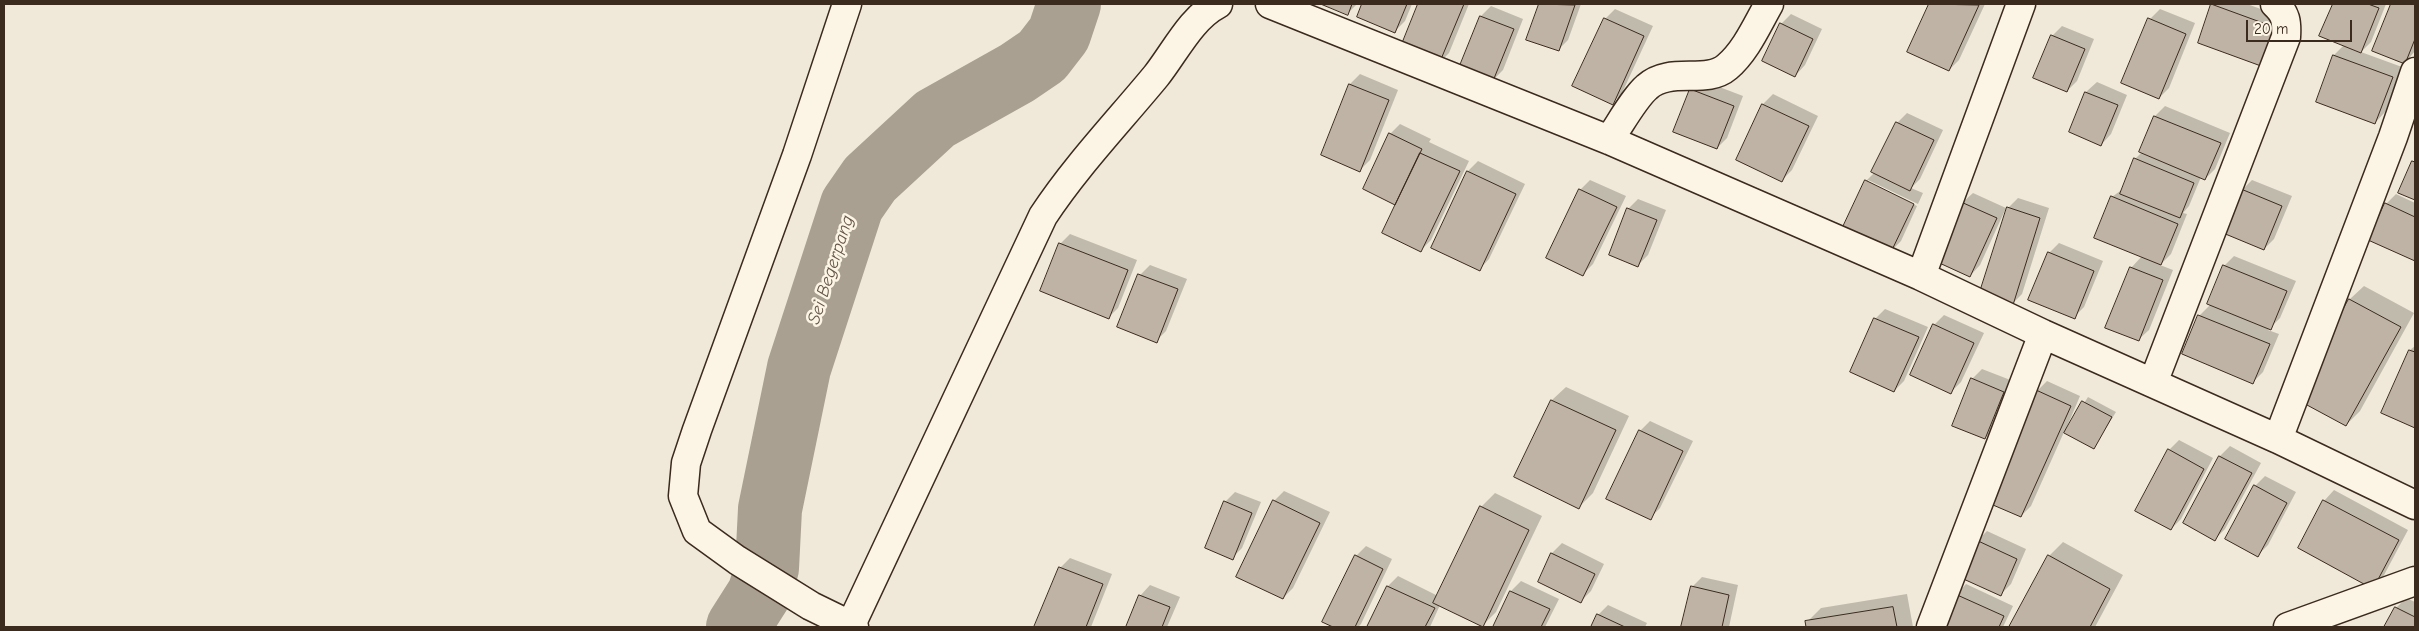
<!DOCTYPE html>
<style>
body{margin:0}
#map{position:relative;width:2419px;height:631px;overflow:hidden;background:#f0e9d9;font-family:"Comic Neue",sans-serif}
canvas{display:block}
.frame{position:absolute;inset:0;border:5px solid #3b2a1e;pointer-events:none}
.scale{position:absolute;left:2246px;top:20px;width:106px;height:22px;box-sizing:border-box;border:2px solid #3b2a1e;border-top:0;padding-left:6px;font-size:15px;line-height:18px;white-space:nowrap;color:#3b2a1e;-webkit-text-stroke:4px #fcf5e5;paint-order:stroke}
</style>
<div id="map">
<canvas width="2419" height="631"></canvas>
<div class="frame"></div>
<div class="scale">20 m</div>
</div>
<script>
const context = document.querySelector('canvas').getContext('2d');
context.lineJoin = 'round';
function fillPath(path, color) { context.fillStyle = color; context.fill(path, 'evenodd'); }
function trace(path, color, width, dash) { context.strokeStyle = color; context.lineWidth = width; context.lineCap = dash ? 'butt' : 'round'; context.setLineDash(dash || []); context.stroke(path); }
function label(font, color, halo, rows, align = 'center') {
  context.font = font + ' "Comic Neue",sans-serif'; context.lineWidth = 5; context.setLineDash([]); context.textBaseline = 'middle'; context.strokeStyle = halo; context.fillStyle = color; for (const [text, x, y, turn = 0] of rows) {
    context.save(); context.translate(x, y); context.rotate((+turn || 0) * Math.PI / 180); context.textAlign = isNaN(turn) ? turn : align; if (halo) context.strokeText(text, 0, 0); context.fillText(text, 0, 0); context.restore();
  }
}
const shadow = new Path2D(`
 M 1325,4 L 1357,4 L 1348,13 Z
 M 1363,4 L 1412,4 L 1405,21 L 1395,31 L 1358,16 Z
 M 1419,4 L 1469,4 L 1449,53 L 1439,63 L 1402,48 Z
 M 1540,4 L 1581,4 L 1568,40 L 1558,50 L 1528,39 Z
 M 1930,4 L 1985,4 L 1959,60 L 1949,70 L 1909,52 Z
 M 2213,4 L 2247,4 L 2283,17 L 2271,54 Z
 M 2334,4 L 2386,4 L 2371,42 L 2361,52 L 2402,67 L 2385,112 L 2375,123 L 2317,101 L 2334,55 L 2344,45 L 2321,36 Z
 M 2393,4 L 2415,4 L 2415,51 L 2405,63 L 2373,50 Z
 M 1491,6 L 1523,19 L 1503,70 L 1493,80 L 1461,67 L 1481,16 Z
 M 1615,9 L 1653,26 L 1622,93 L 1612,103 L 1605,19 Z
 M 2160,9 L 2195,23 L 2169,88 L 2159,98 L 2150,19 Z
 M 1791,14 L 1822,29 L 1805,65 L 1795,76 L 1781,24 Z
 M 2062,26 L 2094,39 L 2077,81 L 2067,91 L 2052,36 Z
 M 1360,74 L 1398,90 L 1370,160 L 1360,170 L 1322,155 L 1350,84 Z
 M 1701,80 L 1743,96 L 1727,138 L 1717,148 L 1691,90 Z
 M 2097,82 L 2127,95 L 2111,134 L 2101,145 L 2070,132 L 2086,92 Z
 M 1773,94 L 1818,116 L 1792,170 L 1782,180 L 1738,159 L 1763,104 Z
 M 2165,106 L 2230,133 L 2215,169 L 2205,179 L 2201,177 L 2189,206 L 2183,213 L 2187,214 L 2171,254 L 2160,265 L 2173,270 L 2149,330 L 2138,340 L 2107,327 L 2131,268 L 2142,256 L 2112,197 L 2124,188 L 2135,159 L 2142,152 L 2155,116 Z
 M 1907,113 L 1943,130 L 1920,179 L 1911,188 L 1923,193 L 1918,204 L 1868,180 L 1868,183 L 1917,206 L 1901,241 L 1891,251 L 1866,181 L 1875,172 L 1897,123 Z
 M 1400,124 L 1431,139 L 1429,142 L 1469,161 L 1431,240 L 1421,250 L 1397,204 L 1364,188 L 1390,134 Z
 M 2415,159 L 2415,199 L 2399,192 Z
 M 1478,161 L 1525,184 L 1489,259 L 1479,270 L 1432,247 L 1468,171 Z
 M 1590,180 L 1626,196 L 1593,264 L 1583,274 L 1580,190 Z
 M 2252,180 L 2292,196 L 2274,239 L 2264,249 L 2242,190 Z
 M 1973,193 L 2006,208 L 1980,265 L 1970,276 L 1962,203 Z
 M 2396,194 L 2415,203 L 2415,260 L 2370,239 L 2386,204 Z
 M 2018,198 L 2049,208 L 2022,294 L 2012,304 L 2008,208 Z
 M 1638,199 L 1666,210 L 1648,255 L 1638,265 L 1628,209 Z
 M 1070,234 L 1137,260 L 1118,308 L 1108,318 L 1060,244 Z
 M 2059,243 L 2103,261 L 2084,307 L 2074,317 L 2049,253 Z
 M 2234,256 L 2296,281 L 2280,318 L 2268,330 L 2279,334 L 2263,372 L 2253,382 L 2199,316 L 2211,304 L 2224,266 Z
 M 1150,265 L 1187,279 L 1166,331 L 1156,341 L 1140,275 Z
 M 2364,286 L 2414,313 L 2360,411 L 2346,425 L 2296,397 L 2350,299 Z
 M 1885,309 L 1928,327 L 1904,381 L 1894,391 L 1875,319 Z
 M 1944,315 L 1984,333 L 1961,382 L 1951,392 L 1934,325 Z
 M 2415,346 L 2415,427 L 2383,413 L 2410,350 Z
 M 1982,369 L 2013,381 L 1995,428 L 1985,438 L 1972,379 Z
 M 2047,381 L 2080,396 L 2066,429 L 2067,430 L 2088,397 L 2116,412 L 2094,447 L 2064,432 L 2031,506 L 2021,516 L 2037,391 Z
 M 1566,387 L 1629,416 L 1593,493 L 1579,507 L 1516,477 L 1552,400 Z
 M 1650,421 L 1693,441 L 1660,508 L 1650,518 L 1640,431 Z
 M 2179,440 L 2213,458 L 2181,519 L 2171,529 L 2169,450 Z
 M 2230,446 L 2261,463 L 2225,529 L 2215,539 L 2184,523 L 2220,456 Z
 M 2265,476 L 2296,492 L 2268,545 L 2258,555 L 2255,486 Z
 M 2334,490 L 2408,530 L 2383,577 L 2373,587 L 2299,548 L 2324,501 Z
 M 1284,491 L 1330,512 L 1293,588 L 1283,598 L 1274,501 Z
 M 1235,492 L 1261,502 L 1242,548 L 1232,558 L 1225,502 Z
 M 1495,493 L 1542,516 L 1496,612 L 1482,626 L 1440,605 L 1430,627 L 1368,627 L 1388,586 L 1398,576 L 1438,596 L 1481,507 Z
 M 1987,531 L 2026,549 L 2011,584 L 2001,594 L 1977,541 Z
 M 2063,542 L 2123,575 L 2095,627 L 2011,627 L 2049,556 Z
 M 1562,543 L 1604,564 L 1591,591 L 1581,601 L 1539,581 L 1552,553 Z
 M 1366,546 L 1392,559 L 1361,624 L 1358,627 L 1336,627 L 1324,622 L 1356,556 Z
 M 1070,558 L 1112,574 L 1091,627 L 1036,627 L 1060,568 Z
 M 1702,577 L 1738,585 L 1729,627 L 1683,627 L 1692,587 Z
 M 1521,581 L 1559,599 L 1545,627 L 1494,627 L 1511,591 Z
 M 1966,584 L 2013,606 L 2003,627 L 1941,627 L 1956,595 Z
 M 1150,585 L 1180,597 L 1167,627 L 1128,627 L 1140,596 Z
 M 1907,594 L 1913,627 L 1808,627 L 1807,622 L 1821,608 Z
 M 2406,598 L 2415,602 L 2415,627 L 2386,627 L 2396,608 Z
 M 1608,605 L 1647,623 L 1645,627 L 1592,627 L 1598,615 Z`);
const river = new Path2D(`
 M 738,627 L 759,594 L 767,568 L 770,509 L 799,368 L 852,205 L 870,179 L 935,119 L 1017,73 L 1042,56 L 1059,34 L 1069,4`);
const building = new Path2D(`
 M 1321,4 L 1352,4 L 1348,15 Z
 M 1362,4 L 1407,4 L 1395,33 L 1357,17 Z
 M 1418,4 L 1464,4 L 1439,64 L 1400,49 Z
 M 1539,4 L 1575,5 L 1559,51 L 1526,40 Z
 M 1929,4 L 1979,5 L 1949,71 L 1907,52 Z
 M 2211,4 L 2274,27 L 2261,66 L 2198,43 Z
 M 2333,4 L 2368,4 L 2379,8 L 2361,53 L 2319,36 Z
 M 2391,4 L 2415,4 L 2415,39 L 2405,64 L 2372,51 Z
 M 1480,16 L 1514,29 L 1493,81 L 1459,68 Z
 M 1604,18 L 1644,36 L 1613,105 L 1572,86 Z
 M 2148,18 L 2186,34 L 2159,99 L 2121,83 Z
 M 1780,23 L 1813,39 L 1795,77 L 1762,61 Z
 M 2051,35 L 2085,49 L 2067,92 L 2033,78 Z
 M 2333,55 L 2393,77 L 2375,124 L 2316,102 Z
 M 1349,84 L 1389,100 L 1360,172 L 1321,155 Z
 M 1690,89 L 1734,106 L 1717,149 L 1673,132 Z
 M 2085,92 L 2118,105 L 2101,146 L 2069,132 Z
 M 1762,104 L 1809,126 L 1782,182 L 1736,160 Z
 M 2154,116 L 2221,143 L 2205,180 L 2139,152 Z
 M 1896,122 L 1934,140 L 1910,191 L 1871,172 Z
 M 1389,133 L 1422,149 L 1395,205 L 1363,189 Z
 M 1420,153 L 1460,171 L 1421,252 L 1382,233 Z
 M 2134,158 L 2194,183 L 2180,218 L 2120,194 Z
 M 2412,161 L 2415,162 L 2415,200 L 2398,193 Z
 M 1467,171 L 1516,194 L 1480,271 L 1431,248 Z
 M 1865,180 L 1914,204 L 1891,252 L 1842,229 Z
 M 1579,189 L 1617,207 L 1583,276 L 1546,258 Z
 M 2241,189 L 2282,206 L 2264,250 L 2223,233 Z
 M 2111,196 L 2178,224 L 2161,265 L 2094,238 Z
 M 1961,202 L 1997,218 L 1970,277 L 1935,261 Z
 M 2385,203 L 2415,217 L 2415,261 L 2368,240 Z
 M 2007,207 L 2040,218 L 2013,305 L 1979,295 Z
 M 1627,208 L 1657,220 L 1638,267 L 1609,255 Z
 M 1059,243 L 1128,270 L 1109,319 L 1040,291 Z
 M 2048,252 L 2094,271 L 2075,319 L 2028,300 Z
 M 2223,265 L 2287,291 L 2271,330 L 2207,304 Z
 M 2130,267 L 2163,280 L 2139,341 L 2105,328 Z
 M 1138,274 L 1178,289 L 1157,343 L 1117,327 Z
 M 2349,299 L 2401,327 L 2346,426 L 2294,398 Z
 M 2198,315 L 2270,344 L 2253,384 L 2182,354 Z
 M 1874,318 L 1919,337 L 1894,392 L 1850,372 Z
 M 1933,324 L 1974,343 L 1951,394 L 1910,375 Z
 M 2409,350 L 2415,352 L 2415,428 L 2381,413 Z
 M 1971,378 L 2004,392 L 1985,439 L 1952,426 Z
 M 2036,390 L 2071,406 L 2021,517 L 1986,502 Z
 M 1551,400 L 1616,430 L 1579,509 L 1514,477 Z
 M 2082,401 L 2112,417 L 2094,449 L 2064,433 Z
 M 1639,430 L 1683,451 L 1651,520 L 1606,499 Z
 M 2168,449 L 2204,469 L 2171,530 L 2135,511 Z
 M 2219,456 L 2252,473 L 2215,541 L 2183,523 Z
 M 2254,485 L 2287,503 L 2258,557 L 2225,539 Z
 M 1273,500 L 1320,523 L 1283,599 L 1236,577 Z
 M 2323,500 L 2399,540 L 2373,589 L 2298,548 Z
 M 1224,501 L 1252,513 L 1233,560 L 1205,548 Z
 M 1480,506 L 1529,530 L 1483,627 L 1433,603 Z
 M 1976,540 L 2017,559 L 2001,596 L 1959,577 Z
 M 1551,553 L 1595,574 L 1581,603 L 1538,582 Z
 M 1355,555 L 1383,569 L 1355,627 L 1333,627 L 1322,622 Z
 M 2048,555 L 2110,589 L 2090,627 L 2009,627 Z
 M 1059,567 L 1103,584 L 1086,627 L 1034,627 Z
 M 1387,586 L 1435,608 L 1425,627 L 1367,627 Z
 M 1691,586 L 1729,595 L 1722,627 L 1681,627 Z
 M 1510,591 L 1550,609 L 1541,627 L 1493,627 Z
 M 1955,594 L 2004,616 L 1999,627 L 1939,627 Z
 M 1139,595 L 1170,607 L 1162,627 L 1126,627 Z
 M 1893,607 L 1897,627 L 1806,627 L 1805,621 Z
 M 2395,607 L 2415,617 L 2415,627 L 2384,627 Z
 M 1597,614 L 1625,627 L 1591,627 Z`);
const street = new Path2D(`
 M 1270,4 L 1609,140 L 1921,276 L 2043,334 L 2278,439 L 2415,505
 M 1609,140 C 1619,126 1634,98 1647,87 C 1670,66 1706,85 1727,67 C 1746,51 1757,25 1769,4
 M 1921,276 L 2021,4
 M 2153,383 L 2286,37 C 2287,22 2286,14 2275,4
 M 2278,439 L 2393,137 L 2415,72
 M 850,627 L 1043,216 C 1076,166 1118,122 1156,76 C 1175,52 1191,18 1218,4
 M 1931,627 L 2043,334`);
const secondary = new Path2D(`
 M 847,4 L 797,155 L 697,430 L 686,463 L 683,496 L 697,531 L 737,560 L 811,606 L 854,627
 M 2288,627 L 2415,581`);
const waterNames = [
 ["Sei Begerpang",831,270,-72]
];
fillPath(shadow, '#0003');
trace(river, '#aaa091', 64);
fillPath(building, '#beb3a4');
trace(building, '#3b2a1e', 1);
trace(street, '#3b2a1e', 31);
trace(secondary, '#3b2a1e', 31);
trace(street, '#fcf5e5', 28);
trace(secondary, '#fcf5e5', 28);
label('italic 18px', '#625346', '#fcf5e5', waterNames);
</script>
